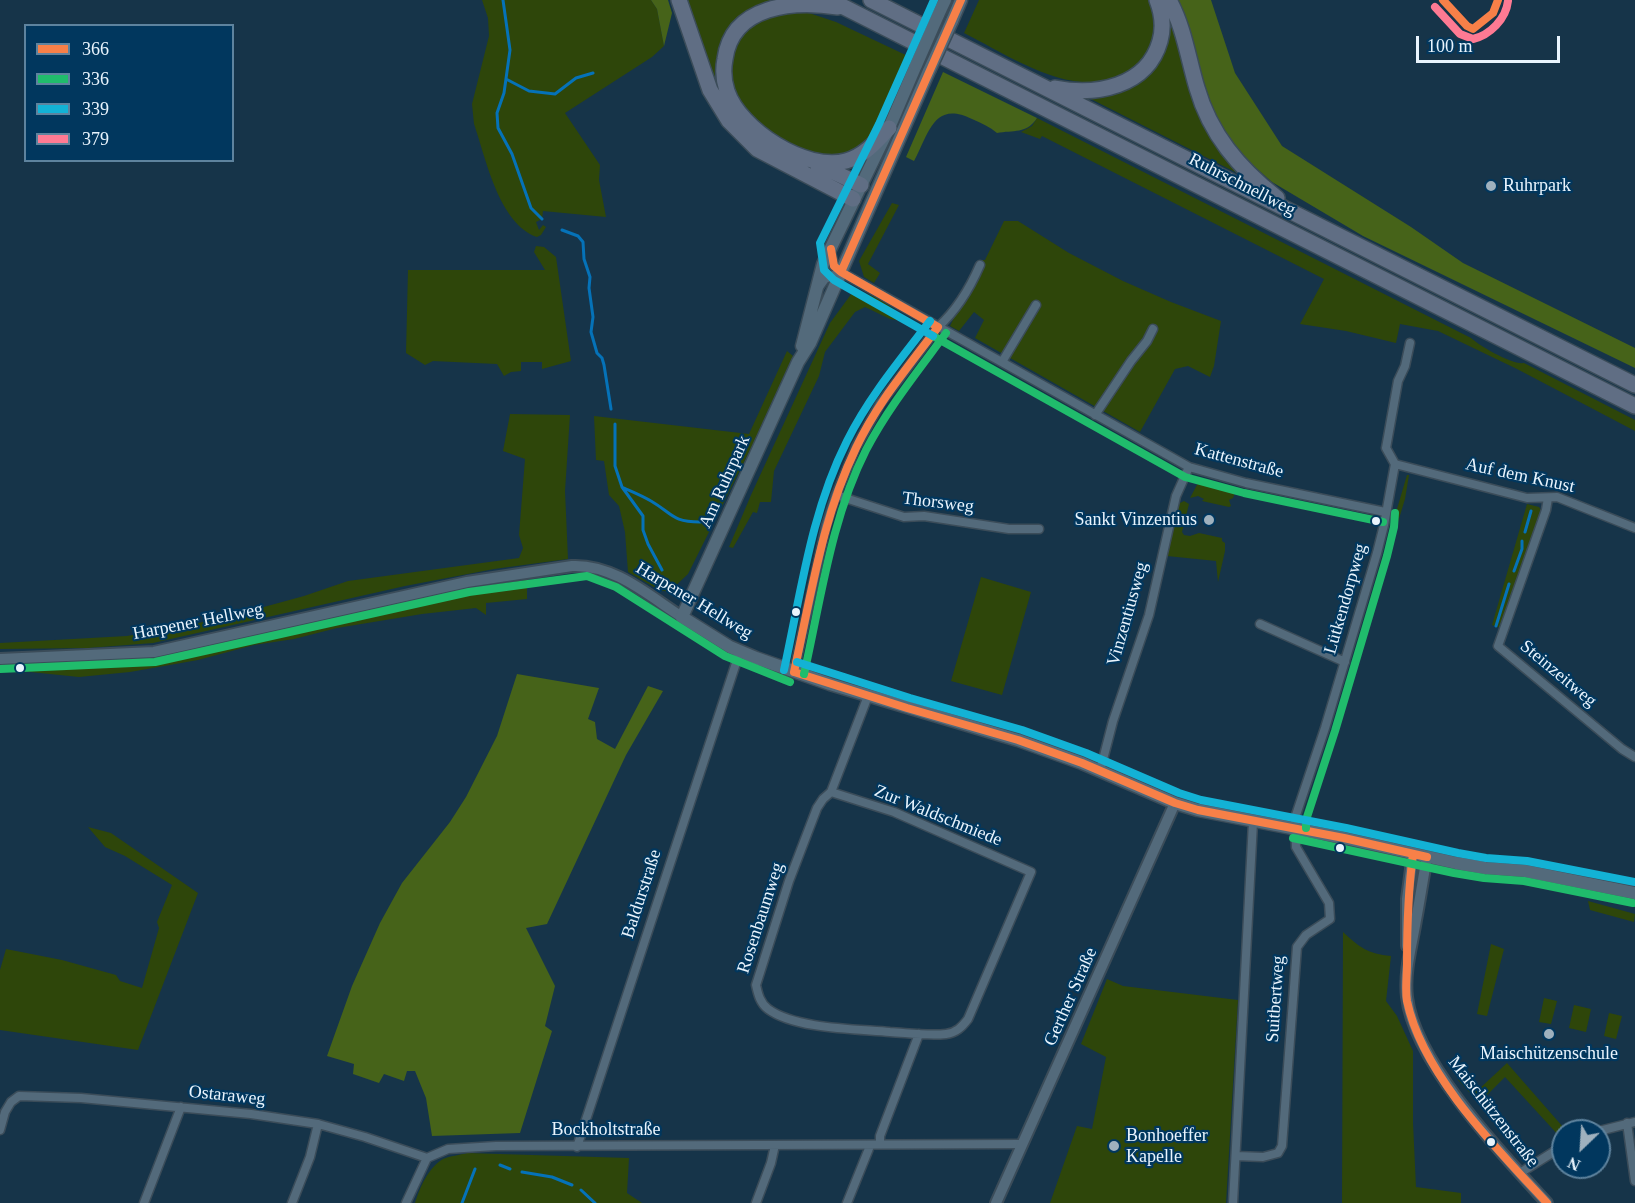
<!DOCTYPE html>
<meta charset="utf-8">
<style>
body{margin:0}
#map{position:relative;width:1635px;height:1203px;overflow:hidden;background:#163449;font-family:Georgia,serif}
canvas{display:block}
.legend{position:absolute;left:24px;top:24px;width:210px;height:138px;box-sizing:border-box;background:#01375e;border:2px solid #5e839e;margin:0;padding:8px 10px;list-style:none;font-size:18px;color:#e9f4fd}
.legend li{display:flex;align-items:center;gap:12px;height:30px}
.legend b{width:30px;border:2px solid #5e839e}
.north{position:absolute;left:1551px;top:1119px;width:60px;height:60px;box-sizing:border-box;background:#01375e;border:2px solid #5e839e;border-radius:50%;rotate:205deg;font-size:16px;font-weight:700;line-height:24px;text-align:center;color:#e9f4fd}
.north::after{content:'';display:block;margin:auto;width:21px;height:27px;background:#9fb1be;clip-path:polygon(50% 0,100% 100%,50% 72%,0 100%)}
.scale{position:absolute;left:1416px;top:36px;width:144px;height:27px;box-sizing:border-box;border:3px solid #e9f4fd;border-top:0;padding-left:8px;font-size:18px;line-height:21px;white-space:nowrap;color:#e9f4fd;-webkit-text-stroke:4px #01375e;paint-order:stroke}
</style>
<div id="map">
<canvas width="1635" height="1203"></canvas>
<ul class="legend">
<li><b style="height:8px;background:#f78048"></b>366</li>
<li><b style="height:8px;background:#20bc6c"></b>336</li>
<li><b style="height:8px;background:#13b2d5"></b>339</li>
<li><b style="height:8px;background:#fe7a93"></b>379</li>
</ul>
<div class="north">N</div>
<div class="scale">100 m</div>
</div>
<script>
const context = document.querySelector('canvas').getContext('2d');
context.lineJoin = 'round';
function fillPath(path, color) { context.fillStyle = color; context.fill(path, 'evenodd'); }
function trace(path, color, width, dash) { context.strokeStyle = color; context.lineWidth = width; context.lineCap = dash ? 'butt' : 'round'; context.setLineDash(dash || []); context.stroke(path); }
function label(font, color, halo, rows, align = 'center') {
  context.font = font + ' Georgia,serif'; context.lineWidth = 4.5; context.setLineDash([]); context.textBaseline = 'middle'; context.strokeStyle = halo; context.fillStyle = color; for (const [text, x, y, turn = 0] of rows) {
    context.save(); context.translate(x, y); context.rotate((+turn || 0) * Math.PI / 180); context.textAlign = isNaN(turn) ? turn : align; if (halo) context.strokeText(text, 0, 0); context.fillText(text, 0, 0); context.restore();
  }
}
const green = new Path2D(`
 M 482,0 L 651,0 L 657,9 L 664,46 L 652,57 L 565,113 L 600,165 L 599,180 L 606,217 L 543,211 L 542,219 L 536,222 L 539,230 L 543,225 L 546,227 L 541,235 L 537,237 C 499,224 486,159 474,124 L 472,104 L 489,36 L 488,18 Z
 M 685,0 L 776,0 C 757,5 745,14 731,28 L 730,105 L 847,184 L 845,186 L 760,142 L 720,98 Z
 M 979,0 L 1151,0 C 1159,24 1158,39 1143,60 C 1136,69 1131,72 1121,76 C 1071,99 1008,55 964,33 Z
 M 1166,6 L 1189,79 L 1245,177 L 1083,95 L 1139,81 Z
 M 800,10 L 836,22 L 912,58 C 898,87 888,128 861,149 C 847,159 824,159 808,154 C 792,149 753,124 744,110 C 723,77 725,41 760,18 C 770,12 789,12 800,10 Z
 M 1037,118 L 1471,338 C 1480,346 1512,365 1524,363 L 1635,420 L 1635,431 L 1517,369 L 1438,331 L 1400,324 L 1396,343 L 1346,331 L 1300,324 L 1324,279 L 1042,136 L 1040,139 L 1021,132 L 1032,126 Z
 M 892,203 L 899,205 L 868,264 L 880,273 L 874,283 L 864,277 L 859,261 Z
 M 1004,221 L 1018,221 L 1069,253 L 1123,281 L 1171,302 L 1221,321 L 1214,366 L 1210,377 L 1188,366 L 1175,369 L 1140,432 L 975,338 L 984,320 L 974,312 L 959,331 L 950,326 L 982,260 L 985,260 Z
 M 536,246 L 544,247 L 556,257 L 571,361 L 542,369 L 542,362 L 521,362 L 521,371 L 511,372 L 504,376 L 497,364 L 433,361 L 425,365 L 406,353 L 408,270 L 545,270 L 534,252 Z
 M 859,291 L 880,299 L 899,313 L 901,321 L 890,319 L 865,307 L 855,312 L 825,352 L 819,376 L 774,471 L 771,502 L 760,502 L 757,513 L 753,512 L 733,548 L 729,547 L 751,495 L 830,323 L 852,293 Z
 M 787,351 L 793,356 L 753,444 L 688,574 L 669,592 L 659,590 L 628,572 L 625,532 L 619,506 L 609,495 L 604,461 L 596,460 L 594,416 L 749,434 Z
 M 510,414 L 570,415 L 565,491 L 568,559 L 494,569 L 405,586 L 153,643 L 88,648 L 0,649 L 0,643 L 127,636 L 220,619 L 304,596 L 348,581 L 519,558 L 523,548 L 519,535 L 525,459 L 503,451 Z
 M 1407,475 L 1409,475 L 1405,499 L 1358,653 L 1353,662 L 1352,661 Z
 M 1199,481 L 1207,481 L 1236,489 L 1233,498 L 1229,500 L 1231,506 L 1229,507 L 1202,501 L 1204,499 L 1198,496 L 1190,498 Z
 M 1184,501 L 1189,504 L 1182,532 L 1184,535 L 1190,536 L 1199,533 L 1222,538 L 1222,541 L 1225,543 L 1225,551 L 1218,582 L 1216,561 L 1167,556 L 1178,504 Z
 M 1527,504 L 1539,507 L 1542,512 L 1500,628 L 1492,625 Z
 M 981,577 L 1031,592 L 1002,695 L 951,681 Z
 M 527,580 L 527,599 L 486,603 L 486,615 L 476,608 L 422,614 L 337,628 L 294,639 L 254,645 L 198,660 L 130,672 L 79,677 L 1,669 L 0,674 L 0,664 L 97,663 L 163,659 L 297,624 L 442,591 Z
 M 88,827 L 111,833 L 198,893 L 138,1050 L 0,1030 L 0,970 L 6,949 L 62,960 L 116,975 L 120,981 L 142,988 L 159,928 L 157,922 L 172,885 L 125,856 L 105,847 Z
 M 1588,901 L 1635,914 L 1634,922 L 1590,910 Z
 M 1343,932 C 1359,947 1368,954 1391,956 L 1386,1001 L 1397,1016 L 1413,1051 L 1413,1123 L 1416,1187 L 1461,1193 L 1461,1203 L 1342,1203 Z
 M 1491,944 L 1504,949 L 1487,1016 L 1477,1014 Z
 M 1107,979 L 1123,986 L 1238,1000 L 1226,1203 L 1050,1203 L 1077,1126 L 1092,1129 L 1106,1057 L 1081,1044 Z
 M 1544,998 L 1557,1001 L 1551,1024 L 1539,1022 Z
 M 1574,1005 L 1591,1009 L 1586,1032 L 1569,1028 Z
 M 1609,1013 L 1622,1016 L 1616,1039 L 1604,1036 Z
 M 1507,1063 L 1563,1127 L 1560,1137 L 1505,1077 L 1479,1103 L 1458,1080 L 1465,1075 L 1478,1090 Z
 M 467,1153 L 629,1158 L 627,1193 L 642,1203 L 415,1203 C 420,1187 428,1168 443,1159 C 450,1156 460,1155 467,1153 Z`);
const forest = new Path2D(`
 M 651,0 L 668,0 L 672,13 L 664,46 L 657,9 Z
 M 1176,0 L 1211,0 L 1235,73 L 1282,146 L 1411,227 L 1463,263 L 1635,348 L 1635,368 L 1363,236 L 1272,182 L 1232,147 L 1214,112 Z
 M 943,72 L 1037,118 C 1027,134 1013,130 997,133 C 990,127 981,123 972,119 C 934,100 929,133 914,161 L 906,157 Z
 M 517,674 L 599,688 L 588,719 L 595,722 L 597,739 L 615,749 L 648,686 L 663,691 L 626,755 L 547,924 L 526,928 L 555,986 L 545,1026 L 552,1031 L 520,1133 L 432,1136 L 426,1098 L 415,1071 L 407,1071 L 404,1081 L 384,1074 L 379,1083 L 353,1074 L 354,1064 L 327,1056 L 352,986 L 380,923 L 402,883 L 450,822 L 466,797 L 497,736 Z`);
const stream = new Path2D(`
 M 503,0 L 510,50 L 504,93 L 497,113 L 498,128 L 512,154 L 531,208 L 542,219
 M 506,79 L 529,91 L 555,94 L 576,78 L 593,73
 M 562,230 L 578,236 L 583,242 L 584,259 L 590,277 L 589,288 L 593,317 L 591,332 L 597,353 L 602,358 L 604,365 L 611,409
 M 615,424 L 615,466 L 622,487 L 643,516 L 643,530 L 648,544 L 662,570
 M 624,488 C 633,492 643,496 651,501 C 673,514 672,522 700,522
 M 1525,532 L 1531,511
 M 1514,571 L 1522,549 L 1522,541
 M 1496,626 L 1509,584
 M 500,1165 L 510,1169
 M 522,1172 L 552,1177 L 572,1185
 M 581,1190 L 595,1203
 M 462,1203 L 475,1169`);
const minor = new Path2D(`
 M 830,248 L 834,266 L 841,272 L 1189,467 L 1246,483 L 1385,512
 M 820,286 L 825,279 L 841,272
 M 1002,362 L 1036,305
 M 1095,415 L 1131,361 L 1147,341 L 1153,329
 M 1395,464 L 1527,498 L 1557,497 L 1635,528
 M 836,495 L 904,517 L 924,516 L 1009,529 L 1039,529
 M 1548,498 L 1546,510 L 1498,646 L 1622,749 L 1635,757
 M 1260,624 L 1345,662
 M 794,672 L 826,526 L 836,495 L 856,447 L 880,404 L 938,327 C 957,310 970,288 980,265
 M 1100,771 L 1113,721 L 1149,615 L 1176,496 L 1189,467
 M 831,792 L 894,812 L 1031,872 L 968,1019 C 962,1027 956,1033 946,1034 C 928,1036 908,1033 890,1032 C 856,1029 795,1029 768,1009 C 760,1003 758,994 756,985 L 789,881 L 817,808 L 823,799 L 831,792 L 868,696
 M 1627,1123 L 1635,1181
 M 0,1130 L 5,1112 L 11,1102 L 19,1096 L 81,1098 L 251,1114 L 318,1124 L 365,1137 L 427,1158
 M 1599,1131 L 1635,1122
 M 880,1144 L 880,1136 L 919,1034
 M 577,1147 L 740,651
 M 1236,1156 L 1263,1157 L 1278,1153 L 1282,1146 L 1297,947 L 1306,935 L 1330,919 L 1329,903 L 1296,847 L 1295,818 L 1325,728 L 1377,553 L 1384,525 L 1395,464 L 1386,448 L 1398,381 L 1405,366 L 1410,343
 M 1520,1173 L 1563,1146
 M 144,1203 L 181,1107
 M 292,1203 L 310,1157 L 318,1124
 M 406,1203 L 427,1158 L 448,1149 L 496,1146 L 1022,1144
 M 756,1203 L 771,1163 L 775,1145
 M 847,1203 L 870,1146
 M 1233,1203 L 1253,822`);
const tertiary = new Path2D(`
 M 0,659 L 154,652 L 467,582 L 572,566 C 614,564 649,596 682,617
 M 1427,857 C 1423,878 1420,899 1416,920 C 1412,945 1404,971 1407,997 C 1414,1062 1503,1155 1547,1203
 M 1407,946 L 1407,899 L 1413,854
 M 996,1203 L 1175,803`);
const secondary = new Path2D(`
 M 938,15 L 945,0
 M 952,21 L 961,0
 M 929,71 L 810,343 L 798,362 L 682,617 L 730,647 L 756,658 L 830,684 L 1018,740 L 1082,763 L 1175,803 L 1198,810 L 1344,838 L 1456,863 L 1485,868 L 1525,871 L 1635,893
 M 802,346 L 823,264 L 889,128 L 916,65`);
const motorway = new Path2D(`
 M 679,0 L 710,90 L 729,121 L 757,149 L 853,199
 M 830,0 L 1635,406
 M 871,0 L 1635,385
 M 1169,0 C 1184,27 1188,58 1197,88 C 1210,134 1239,168 1277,198
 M 838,7 C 794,0 732,5 725,59 C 723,69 724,82 727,91 C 740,130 806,172 846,161 C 864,156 876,142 889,128
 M 1055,88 C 1096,96 1147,87 1160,41 C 1164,27 1162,13 1157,0
 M 817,164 L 861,185`);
const secondaryBridge = new Path2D(`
 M 916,65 L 938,15
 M 929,71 L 952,21`);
const bus1 = new Path2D(`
 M 1443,0 L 1467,26 L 1473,29 L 1493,13 L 1498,0
 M 831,249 L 834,266 L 841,272 L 938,327
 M 841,272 L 961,0
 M 794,672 L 907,708 L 1018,740 L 1082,763 L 1175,803 L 1198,810 L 1344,838 L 1427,857
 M 794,672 C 811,596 822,518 856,448 C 877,403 909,366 938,327
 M 1413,854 C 1408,891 1407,927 1407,964 C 1407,976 1405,989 1407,1001 C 1422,1074 1497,1149 1547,1203`);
const bus2 = new Path2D(`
 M 933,336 L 1185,477 L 1244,493 L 1383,522
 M 0,669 L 155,662 L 469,592 L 587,576 L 616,587 L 725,656 L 790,682
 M 804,674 C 821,599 831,519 866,450 C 888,408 918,371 946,333
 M 1306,828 L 1306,820 L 1335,731 L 1387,556 L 1394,527 L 1395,513
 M 1293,838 L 1454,873 L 1484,878 L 1524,881 L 1633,903`);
const bus3 = new Path2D(`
 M 933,336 L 834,280 L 824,270 L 820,243 L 879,124 L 934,0
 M 797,662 L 910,698 L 1022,730 L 1086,753 L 1179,793 L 1201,800 L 1346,828 L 1458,853 L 1486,858 L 1527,861 L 1635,882
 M 784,670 C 801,593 811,512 847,441 C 869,397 900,360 930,321`);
const bus4 = new Path2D(`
 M 1435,7 L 1460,34 L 1473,39 C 1490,35 1506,19 1508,1`);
const markers = [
 [1491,186,6,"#9fb1be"],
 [1209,520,6,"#9fb1be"],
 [1376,521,5,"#e9f4fd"],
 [796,612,5,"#e9f4fd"],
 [20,668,5,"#e9f4fd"],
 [1340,848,5,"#e9f4fd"],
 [1549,1034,6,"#9fb1be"],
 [1491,1142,5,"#e9f4fd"],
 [1114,1146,6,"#9fb1be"]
];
const streetNames = [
 ["Ruhrschnellweg",1242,185,27],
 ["Kattenstraße",1239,461,15],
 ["Auf dem Knust",1520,476,12],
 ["Am Ruhrpark",725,482,-66],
 ["Thorsweg",938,503,7],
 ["Lütkendorpweg",1346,599,-74],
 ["Harpener Hellweg",694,601,31],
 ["Vinzentiusweg",1128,614,-74],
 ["Harpener Hellweg",198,622,-11],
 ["Steinzeitweg",1558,674,40],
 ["Zur Waldschmiede",938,816,22],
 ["Baldurstraße",642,894,-72],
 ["Rosenbaumweg",761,918,-72],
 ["Gerther Straße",1071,997,-66],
 ["Suitbertweg",1276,999,-86],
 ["Ostaraweg",227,1096,6],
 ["Maischützenstraße",1493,1112,52],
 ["Bockholtstraße",606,1130]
];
const poiNames = [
 ["Ruhrpark",1503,186],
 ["Sankt Vinzentius",1197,520,"right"],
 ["Maischützenschule",1549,1054,"center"],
 ["Bonhoeffer",1126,1136],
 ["Kapelle",1126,1157]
];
fillPath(green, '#2e460a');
fillPath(forest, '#466319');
trace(stream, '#0572b8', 3);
trace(minor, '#3b4c59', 11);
trace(tertiary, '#3b4c59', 14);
trace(secondary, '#3b4c59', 15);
trace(motorway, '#3b4c59', 18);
trace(minor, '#536a7b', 8);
trace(tertiary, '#536a7b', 10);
trace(secondary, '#536a7b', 12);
trace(motorway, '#606e84', 15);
trace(secondaryBridge, '#3b4c59', 15, []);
trace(secondaryBridge, '#536a7b', 12);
trace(bus1, '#f78048', 8);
trace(bus2, '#20bc6c', 8);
trace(bus3, '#13b2d5', 8);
trace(bus4, '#fe7a93', 8);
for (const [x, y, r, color] of markers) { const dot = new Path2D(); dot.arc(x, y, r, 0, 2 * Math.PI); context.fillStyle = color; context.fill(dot); trace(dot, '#01375e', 2); }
label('18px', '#e9f4fd', '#01375e', streetNames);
label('18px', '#e9f4fd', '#01375e', poiNames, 'left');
</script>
